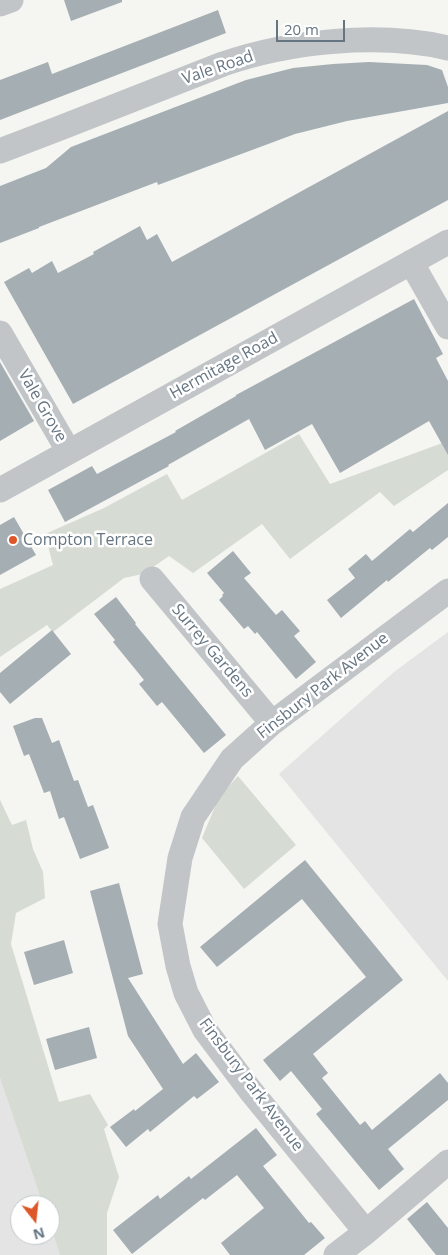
<!DOCTYPE html>
<style>
body{margin:0}
#map{position:relative;width:448px;height:1255px;overflow:hidden;background:#f5f5f2;font-family:"Open Sans",sans-serif}
canvas{display:block}
.north{position:absolute;left:10px;top:1195px;width:50px;height:50px;box-sizing:border-box;background:#fff;border:1px solid #c1c8cd;border-radius:50%;rotate:164deg;font-size:14px;font-weight:700;line-height:20px;text-align:center;color:#657582}
.north::after{content:'';display:block;margin:auto;width:18px;height:22px;background:#de5729;clip-path:polygon(50% 0,100% 100%,50% 72%,0 100%)}
.scale{position:absolute;left:276px;top:20px;width:69px;height:22px;box-sizing:border-box;border:2px solid #657582;border-top:0;padding-left:6px;font-size:15px;line-height:18px;white-space:nowrap;color:#657582;-webkit-text-stroke:4px #fff;paint-order:stroke}
</style>
<div id="map">
<canvas width="448" height="1255"></canvas>
<div class="north">N</div>
<div class="scale">20 m</div>
</div>
<script>
const context = document.querySelector('canvas').getContext('2d');
context.lineJoin = 'round';
function fillPath(path, color) { context.fillStyle = color; context.fill(path, 'evenodd'); }
function trace(path, color, width, dash) { context.strokeStyle = color; context.lineWidth = width; context.lineCap = dash ? 'butt' : 'round'; context.setLineDash(dash || []); context.stroke(path); }
function label(font, color, halo, rows, align = 'center') {
  context.font = font + ' "Open Sans",sans-serif'; context.lineWidth = 5; context.setLineDash([]); context.textBaseline = 'middle'; context.strokeStyle = halo; context.fillStyle = color; for (const [text, x, y, turn = 0] of rows) {
    context.save(); context.translate(x, y); context.rotate((+turn || 0) * Math.PI / 180); context.textAlign = isNaN(turn) ? turn : align; if (halo) context.strokeText(text, 0, 0); context.fillText(text, 0, 0); context.restore();
  }
}
const built = new Path2D(`
 M 448,632 L 448,981 L 279,774 L 394,672 Z
 M 0,1078 L 43,1205 L 20,1205 L 20,1235 L 50,1235 L 50,1225 L 60,1255 L 0,1255 Z`);
const green = new Path2D(`
 M 299,434 L 330,484 L 448,441 L 448,470 L 394,506 L 380,492 L 290,559 L 262,524 L 193,573 L 169,556 L 143,574 L 124,578 L 53,632 L 47,625 L 0,657 L 0,589 L 53,565 L 45,534 L 104,508 L 167,474 L 182,500 Z
 M 238,776 L 296,845 L 244,889 L 202,838 L 219,797 Z
 M 0,800 L 12,825 L 26,820 L 33,849 L 43,872 L 45,898 L 16,913 L 11,944 L 59,1102 L 90,1094 L 108,1125 L 104,1129 L 119,1177 L 107,1213 L 107,1255 L 60,1255 L 50,1225 L 50,1205 L 43,1205 L 0,1078 Z`);
const building = new Path2D(`
 M 64,0 L 122,0 L 122,2 L 71,21 Z
 M 218,10 L 226,33 L 0,120 L 0,80 L 48,62 L 52,74 Z
 M 369,62 L 427,65 L 442,70 L 448,87 L 448,103 L 347,121 L 295,134 L 158,185 L 157,182 L 39,227 L 39,228 L 0,243 L 0,186 L 46,168 L 71,147 L 246,80 L 293,68 L 333,64 Z
 M 448,111 L 448,200 L 73,404 L 4,282 L 29,268 L 32,273 L 52,261 L 58,273 L 94,254 L 93,252 L 140,226 L 147,240 L 157,234 L 172,262 Z
 M 414,299 L 443,354 L 436,358 L 448,381 L 448,455 L 429,421 L 340,473 L 312,424 L 265,450 L 249,419 L 168,465 L 169,466 L 65,522 L 48,490 L 92,466 L 97,474 L 176,432 L 175,431 L 236,396 L 236,395 Z
 M 0,362 L 34,421 L 0,441 Z
 M 448,503 L 448,537 L 432,550 L 430,548 L 388,582 L 387,580 L 341,618 L 327,600 L 355,578 L 348,569 L 366,554 L 372,561 L 410,529 L 413,532 Z
 M 14,517 L 36,555 L 0,575 L 0,525 Z
 M 233,551 L 251,573 L 244,578 L 276,615 L 282,610 L 300,631 L 294,636 L 316,662 L 296,679 L 257,632 L 255,634 L 248,626 L 244,629 L 219,600 L 223,596 L 222,595 L 224,593 L 207,573 Z
 M 116,597 L 136,623 L 135,624 L 226,735 L 204,753 L 162,702 L 157,706 L 139,684 L 144,680 L 113,642 L 115,640 L 94,614 Z
 M 52,630 L 71,654 L 10,704 L 0,692 L 0,673 Z
 M 35,718 L 42,718 L 52,743 L 59,740 L 74,781 L 78,780 L 88,807 L 93,805 L 109,848 L 80,859 L 64,817 L 59,819 L 50,791 L 44,793 L 29,754 L 24,756 L 13,726 Z
 M 305,860 L 403,980 L 313,1054 L 328,1073 L 322,1078 L 360,1125 L 365,1121 L 372,1130 L 440,1073 L 448,1083 L 448,1100 L 388,1149 L 404,1169 L 379,1190 L 316,1114 L 322,1109 L 291,1071 L 280,1081 L 263,1060 L 366,977 L 302,899 L 217,967 L 200,947 Z
 M 119,883 L 143,974 L 128,978 L 183,1064 L 196,1053 L 219,1082 L 197,1099 L 194,1096 L 150,1132 L 148,1129 L 126,1147 L 110,1127 L 134,1109 L 135,1111 L 163,1089 L 128,1036 L 90,891 Z
 M 64,940 L 73,973 L 34,985 L 24,952 Z
 M 89,1027 L 97,1058 L 55,1070 L 46,1039 Z
 M 256,1128 L 277,1155 L 263,1166 L 309,1223 L 311,1222 L 325,1238 L 304,1255 L 230,1255 L 221,1243 L 264,1208 L 237,1175 L 205,1200 L 203,1198 L 132,1254 L 113,1230 L 158,1195 L 160,1199 L 189,1176 L 191,1179 Z
 M 427,1202 L 448,1228 L 448,1255 L 436,1255 L 407,1219 Z`);
const street = new Path2D(`
 M 0,4 L 11,0
 M 0,151 L 60,128 L 223,64 C 290,41 379,32 448,48
 M 411,262 L 448,327
 M 0,333 L 69,452
 M 0,490 L 448,242
 M 152,579 L 272,723
 M 366,1232 L 250,1090 L 205,1030 L 186,993 L 178,966 L 170,924 L 180,858 L 193,817 L 232,759 L 272,723 L 448,591
 M 336,1255 L 366,1232 L 448,1162`);
const markers = [
 [13,540,5,"#de5729"]
];
const streetNames = [
 ["Vale Road",218,68,-19],
 ["Hermitage Road",224,366,-29],
 ["Vale Grove",42,406,60],
 ["Surrey Gardens",212,651,50],
 ["Finsbury Park Avenue",323,686,-38],
 ["Finsbury Park Avenue",251,1085,53]
];
const poiNames = [
 ["Compton Terrace",23,540]
];
fillPath(built, '#e3e4e3');
fillPath(green, '#d6dcd3');
fillPath(building, '#a5aeb3');
trace(street, '#c1c5c8', 25);
for (const [x, y, r, color] of markers) { const dot = new Path2D(); dot.arc(x, y, r, 0, 2 * Math.PI); context.fillStyle = color; context.fill(dot); trace(dot, '#fff', 2); }
label('16px', '#657582', '#fff', streetNames);
label('16px', '#657582', '#fff', poiNames, 'left');
</script>
